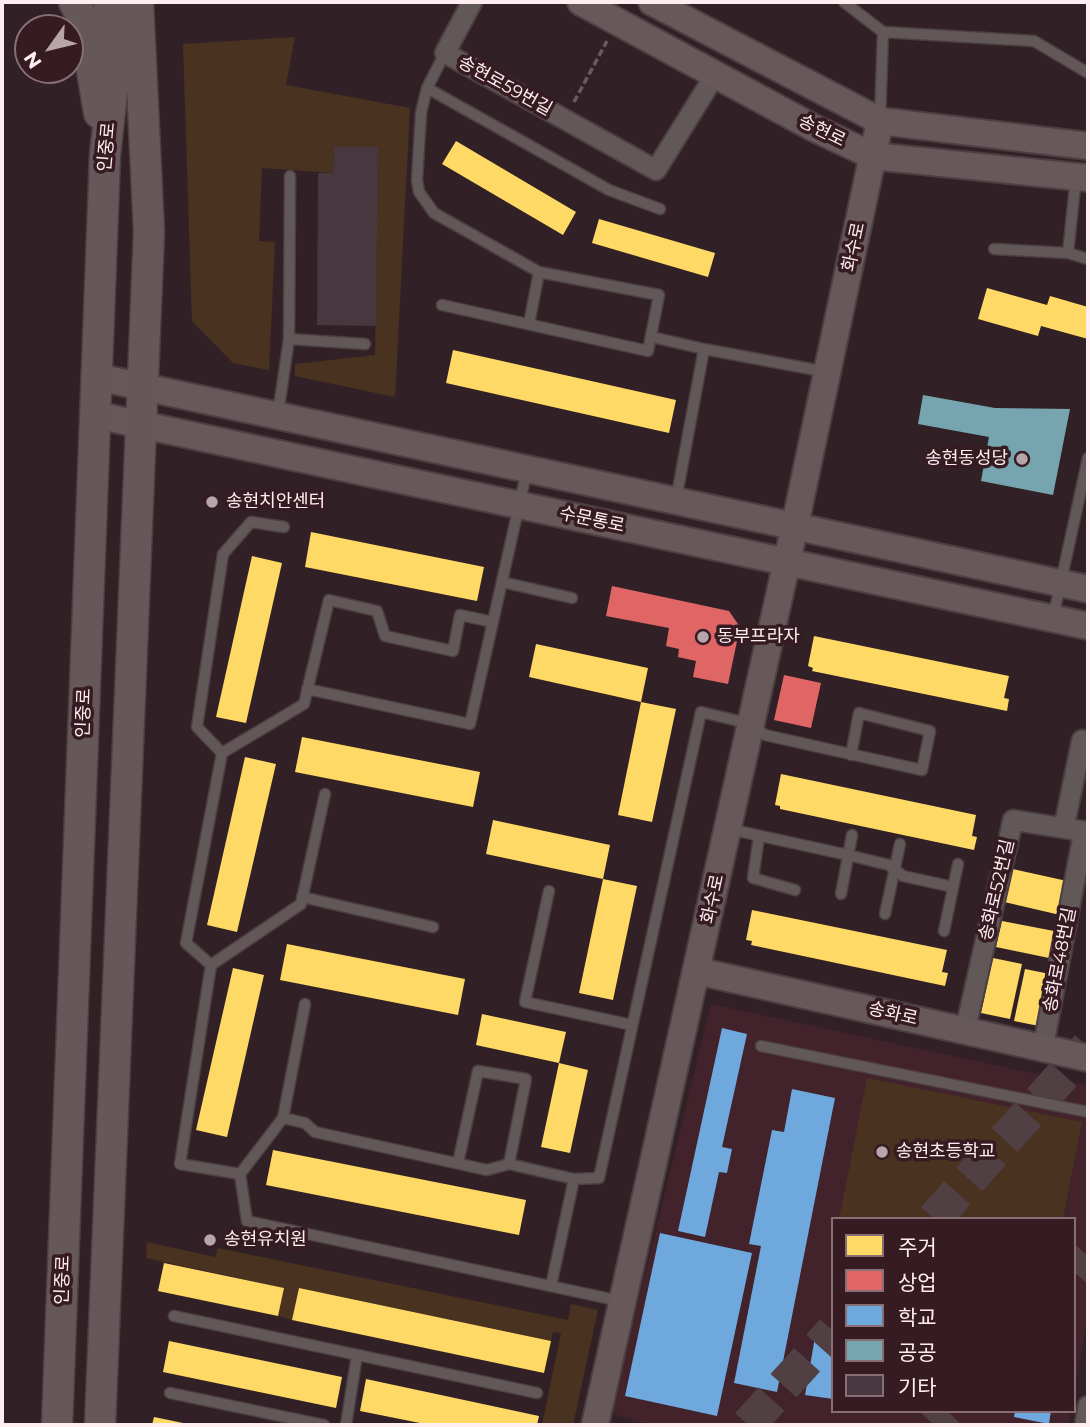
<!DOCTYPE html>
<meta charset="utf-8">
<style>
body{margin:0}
#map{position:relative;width:1090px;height:1427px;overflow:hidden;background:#312126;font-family:Montserrat,"Noto Sans KR",sans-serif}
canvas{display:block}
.frame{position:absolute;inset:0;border:4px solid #feeef1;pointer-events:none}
.legend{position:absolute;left:831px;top:1217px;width:245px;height:196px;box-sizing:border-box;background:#371b23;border:2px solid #876f75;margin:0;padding:9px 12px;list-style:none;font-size:21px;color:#feeef1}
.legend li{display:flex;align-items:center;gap:14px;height:35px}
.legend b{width:35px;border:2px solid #876f75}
.north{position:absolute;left:14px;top:14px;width:70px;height:70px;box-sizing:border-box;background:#371b23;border:2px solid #876f75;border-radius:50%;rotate:236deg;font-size:19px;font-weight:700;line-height:28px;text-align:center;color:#feeef1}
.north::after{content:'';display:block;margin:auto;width:24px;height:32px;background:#b6a6aa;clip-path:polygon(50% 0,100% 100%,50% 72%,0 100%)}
</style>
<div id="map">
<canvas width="1090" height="1427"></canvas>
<div class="frame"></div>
<ul class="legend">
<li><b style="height:19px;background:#ffd966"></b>주거</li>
<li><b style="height:19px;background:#e06666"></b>상업</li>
<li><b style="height:19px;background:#6fa8dc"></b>학교</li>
<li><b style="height:19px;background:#76a5af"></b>공공</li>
<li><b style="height:19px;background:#47373f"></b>기타</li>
</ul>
<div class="north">N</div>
</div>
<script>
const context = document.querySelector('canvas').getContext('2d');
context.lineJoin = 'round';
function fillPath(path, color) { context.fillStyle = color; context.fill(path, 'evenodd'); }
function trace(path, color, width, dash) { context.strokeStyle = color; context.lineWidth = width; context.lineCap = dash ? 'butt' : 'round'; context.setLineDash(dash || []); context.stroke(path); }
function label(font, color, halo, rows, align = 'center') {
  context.font = font + ' Montserrat,"Noto Sans KR",sans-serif'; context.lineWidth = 7; context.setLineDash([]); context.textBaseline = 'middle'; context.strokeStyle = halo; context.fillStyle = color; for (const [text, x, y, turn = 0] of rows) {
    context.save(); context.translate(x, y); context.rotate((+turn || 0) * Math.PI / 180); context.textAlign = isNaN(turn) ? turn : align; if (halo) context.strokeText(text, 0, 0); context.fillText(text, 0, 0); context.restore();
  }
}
const built = new Path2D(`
 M 711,1004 L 1088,1085 L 1088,1315 L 1074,1394 L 1074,1219 L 833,1219 L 833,1411 L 1071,1411 L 1069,1425 L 940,1423 L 650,1425 L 611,1414 Z`);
const green = new Path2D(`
 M 295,37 L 286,85 L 410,108 L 395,397 L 295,376 L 295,364 L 375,355 L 378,147 L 334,147 L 333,173 L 262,168 L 259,241 L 275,242 L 269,370 L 233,363 L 192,321 L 183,44 Z
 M 867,1078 L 1082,1122 L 1063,1219 L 839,1219 Z
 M 147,1242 L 215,1257 L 218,1248 L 568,1320 L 571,1304 L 598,1310 L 573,1425 L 542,1425 L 561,1333 L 553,1332 L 551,1341 L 299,1288 L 292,1320 L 278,1316 L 283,1288 L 146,1258 Z`);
const homes = new Path2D(`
 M 456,141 L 576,212 L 563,235 L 442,164 Z
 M 599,219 L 715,253 L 708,277 L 592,243 Z
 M 987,288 L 1047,305 L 1050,296 L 1088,307 L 1088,339 L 1041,326 L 1038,336 L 978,319 Z
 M 453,350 L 676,400 L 669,433 L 446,383 Z
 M 311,532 L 484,567 L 477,601 L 305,567 Z
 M 252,556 L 282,563 L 246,723 L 216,717 Z
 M 814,636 L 1009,676 L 1004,698 L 1009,699 L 1007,711 L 812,671 L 813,668 L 808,666 Z
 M 536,644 L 648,668 L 641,702 L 529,677 Z
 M 641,702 L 676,709 L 652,822 L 618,815 Z
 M 302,737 L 480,772 L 473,807 L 295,772 Z
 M 245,757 L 276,764 L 237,932 L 207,925 Z
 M 781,774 L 976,815 L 972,836 L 977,837 L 974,850 L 780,809 L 780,806 L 775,805 Z
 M 493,820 L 610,845 L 603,879 L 486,854 Z
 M 1008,868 L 1067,881 L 1060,915 L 1000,901 Z
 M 603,879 L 637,886 L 613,1000 L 579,993 Z
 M 752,910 L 947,950 L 942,972 L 948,973 L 945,986 L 751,945 L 752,941 L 746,940 Z
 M 1002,921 L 1054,931 L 1049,958 L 996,947 Z
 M 287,944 L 465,979 L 458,1015 L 280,980 Z
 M 993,958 L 1022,964 L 1010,1019 L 981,1013 Z
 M 233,968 L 264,975 L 227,1137 L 196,1130 Z
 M 1025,969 L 1050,974 L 1039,1026 L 1014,1021 Z
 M 482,1014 L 566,1032 L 559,1063 L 476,1045 Z
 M 559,1063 L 588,1070 L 570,1153 L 541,1147 Z
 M 273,1150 L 526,1200 L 519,1235 L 266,1185 Z
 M 164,1263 L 284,1288 L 278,1316 L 158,1291 Z
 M 299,1288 L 551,1341 L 544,1373 L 292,1320 Z
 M 169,1341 L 342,1377 L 336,1408 L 163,1372 Z
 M 366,1379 L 539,1416 L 537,1425 L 430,1425 L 360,1411 Z
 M 154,1417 L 188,1424 L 188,1425 L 152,1425 Z`);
const shops = new Path2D(`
 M 612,586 L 729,611 L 740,627 L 728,684 L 693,677 L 696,661 L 678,657 L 679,649 L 666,646 L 669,628 L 606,616 Z
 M 784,675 L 821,683 L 811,728 L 774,720 Z`);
const schools = new Path2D(`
 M 722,1028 L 747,1034 L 722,1147 L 732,1149 L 727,1173 L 719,1172 L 705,1237 L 678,1231 Z
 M 792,1089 L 835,1098 L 777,1392 L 734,1383 L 761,1246 L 749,1244 L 772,1130 L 784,1132 Z
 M 660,1233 L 752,1253 L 717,1416 L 625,1396 Z
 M 815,1337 L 833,1340 L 833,1399 L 805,1395 Z
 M 1015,1411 L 1051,1411 L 1049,1424 L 1014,1417 Z`);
const public = new Path2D(`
 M 923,395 L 995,408 L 1070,409 L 1053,495 L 981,481 L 989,437 L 918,424 Z`);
const building = new Path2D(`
 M 334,147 L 378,147 L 376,326 L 317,325 L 318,173 L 333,173 Z`);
const highwayTunnel = new Path2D(`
 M 934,1219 L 1088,1047
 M 1074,1272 L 1088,1256
 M 748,1425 L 833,1331
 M 934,1425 L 947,1411`);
const path = new Path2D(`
 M 574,102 L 607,41`);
const lane = new Path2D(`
 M 844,2 L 883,32 L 1034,41 L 1088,73
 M 427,88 L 609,190 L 660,209
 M 880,119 L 883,32
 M 994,249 L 1068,253 L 1088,259
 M 1068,253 L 1076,177
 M 442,305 L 648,351 L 659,295 L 539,272 L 434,213 L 419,192 L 417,180 L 421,113 L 427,88 L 445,53
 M 529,324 L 539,272
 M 652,337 L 704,349
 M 289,339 L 365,344
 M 278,414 L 289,339 L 290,176
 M 676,500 L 704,349 L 827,372
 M 502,582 L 572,598
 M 1053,618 L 1088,458
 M 307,689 L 470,724 L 527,470
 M 222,753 L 197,727 L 223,554 L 251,522 L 284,527
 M 325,794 L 301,904 L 211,965 L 186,943 L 222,753 L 304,704 L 329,600 L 377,611 L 385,636 L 453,651 L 460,615 L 493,622
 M 729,829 L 848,855 L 889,865 L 903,876 L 953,887
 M 759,836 L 753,878 L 795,890
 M 549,891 L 525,1002 L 632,1025
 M 841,894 L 852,835
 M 302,897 L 433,927
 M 885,914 L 900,844
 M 944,931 L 958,864
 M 211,965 L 180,1164 L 240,1174
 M 761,1046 L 1088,1112
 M 283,1118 L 305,1004
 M 458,1163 L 478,1071 L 526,1079 L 509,1164
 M 551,1286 L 574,1179
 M 620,1301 L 247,1221 L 240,1174 L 283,1118 L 305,1123 L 315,1132 L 487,1170 L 509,1164 L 574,1179 L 599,1178 L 701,712 L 751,724 L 765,735 L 922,770 L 930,731 L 859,713 L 851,755
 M 174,1316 L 537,1393
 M 170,1393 L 324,1425
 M 346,1425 L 357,1355`);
const street = new Path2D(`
 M 472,2 L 445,53 L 656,170 L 715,75
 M 1064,827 L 1082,740 L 1088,742
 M 965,1031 L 1013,820 L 1088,832
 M 1043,1048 L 1084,831
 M 1085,1425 L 1088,1406`);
const secondary = new Path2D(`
 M 581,2 L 814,128 L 873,156 L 1088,178
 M 652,2 L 880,121 L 1088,146
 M 97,377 L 1088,589
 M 96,415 L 1088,626
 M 697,971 L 1088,1058
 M 595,1425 L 795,525 L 880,121`);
const primary = new Path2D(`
 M 74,2 L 84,21 L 99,113
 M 57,1425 L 105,155 L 114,75 L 109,2
 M 100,1425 L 149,232 L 138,2`);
const markers = [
 [1022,459,7,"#b6a6aa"],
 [212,502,7,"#b6a6aa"],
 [703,637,7,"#b6a6aa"],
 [882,1152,7,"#b6a6aa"],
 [210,1240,7,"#b6a6aa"]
];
const streetNames = [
 ["송현로59번길",505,86,29],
 ["송현로",822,131,26],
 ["인중로",107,147,-85],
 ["화수로",854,247,-78],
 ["수문통로",592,520,12],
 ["인중로",84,713,-88],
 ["송화로52번길",997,890,-77],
 ["화수로",713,899,-78],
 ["송화로48번길",1060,960,-79],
 ["송화로",893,1014,13],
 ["인중로",63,1280,-88]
];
const poiNames = [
 ["송현동성당",1008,459,"right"],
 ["송현치안센터",226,502],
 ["동부프라자",717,637],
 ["송현초등학교",896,1152],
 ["송현유치원",224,1240]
];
fillPath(built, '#42222b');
fillPath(green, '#4a3220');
fillPath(homes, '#ffd966');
fillPath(shops, '#e06666');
fillPath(schools, '#6fa8dc');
fillPath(public, '#76a5af');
fillPath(building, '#47373f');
trace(highwayTunnel, '#504044', 35, [35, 18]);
trace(lane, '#4c3f43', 13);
trace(street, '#4c3f43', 23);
trace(secondary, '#4c3f43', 30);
trace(primary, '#4c3f43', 33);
trace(path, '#675c5d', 3.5, [7, 3.5]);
trace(lane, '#625857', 10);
trace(street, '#625857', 19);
trace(secondary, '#675959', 26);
trace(primary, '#665858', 30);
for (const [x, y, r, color] of markers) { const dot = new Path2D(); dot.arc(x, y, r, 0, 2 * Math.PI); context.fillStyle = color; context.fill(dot); trace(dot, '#371b23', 2.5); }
label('18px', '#feeef1', '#371b23', streetNames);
label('18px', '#feeef1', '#371b23', poiNames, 'left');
</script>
